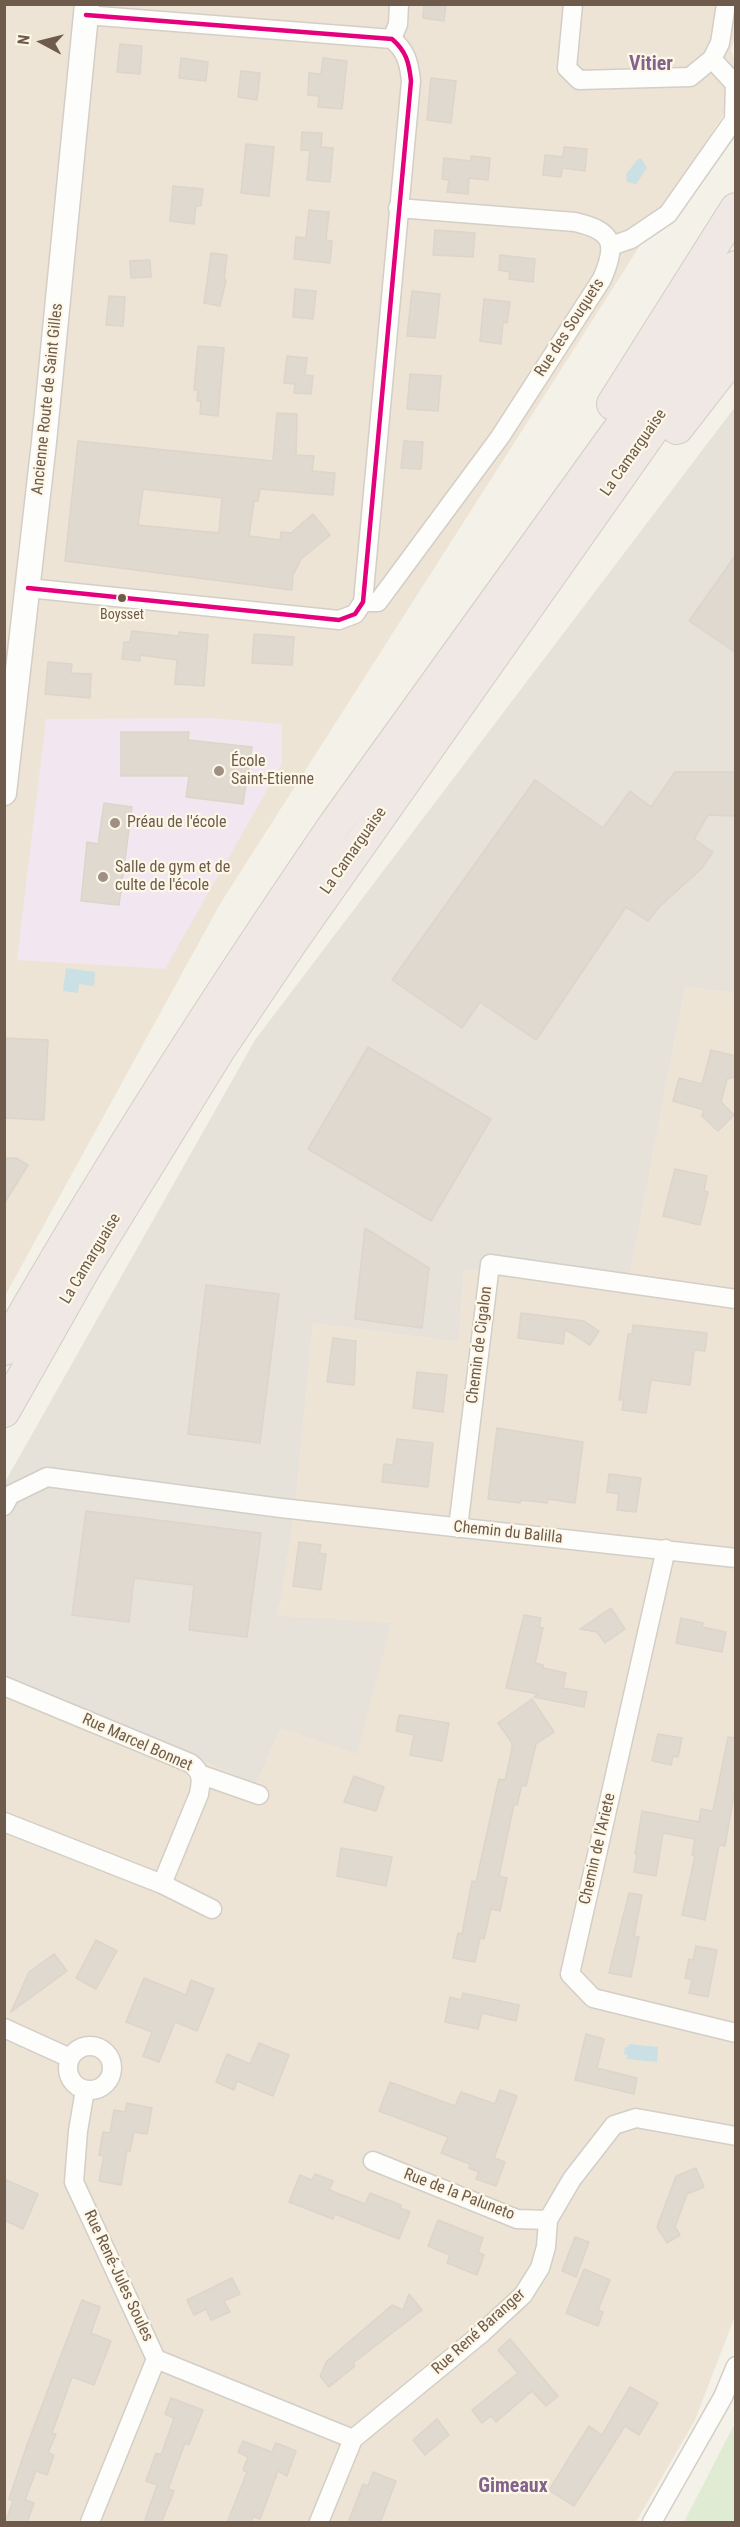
<!DOCTYPE html>
<meta charset="utf-8">
<style>
body{margin:0}
#map{position:relative;width:740px;height:2527px;overflow:hidden;background:#f4f1e8;font-family:"Roboto Condensed",sans-serif}
canvas{display:block}
.frame{position:absolute;inset:0;border:6px solid #6f5b4b;pointer-events:none}
.north{position:absolute;left:12px;top:12px;width:60px;height:60px;-webkit-text-stroke:4px #fdf7e8;paint-order:stroke;rotate:277deg;font-size:16px;font-weight:700;line-height:24px;text-align:center;color:#6f5b4b}
.north::after{content:'';display:block;margin:auto;width:21px;height:27px;background:#6f5b4b;clip-path:polygon(50% 0,100% 100%,50% 72%,0 100%)}
</style>
<div id="map">
<canvas width="740" height="2527"></canvas>
<div class="frame"></div>
<div class="north">N</div>
</div>
<script>
const context = document.querySelector('canvas').getContext('2d');
context.lineJoin = 'round';
function fillPath(path, color) { context.fillStyle = color; context.fill(path, 'evenodd'); }
function trace(path, color, width, dash) { context.strokeStyle = color; context.lineWidth = width; context.lineCap = dash ? 'butt' : 'round'; context.setLineDash(dash || []); context.stroke(path); }
function label(font, color, halo, rows, align = 'center') {
  context.font = font + ' "Roboto Condensed",sans-serif'; context.lineWidth = 4.5; context.setLineDash([]); context.textBaseline = 'middle'; context.strokeStyle = halo; context.fillStyle = color; for (const [text, x, y, turn = 0] of rows) {
    context.save(); context.translate(x, y); context.rotate((+turn || 0) * Math.PI / 180); context.textAlign = isNaN(turn) ? turn : align; if (halo) context.strokeText(text, 0, 0); context.fillText(text, 0, 0); context.restore();
  }
}
const residential = new Path2D(`
 M 5,5 L 735,5 L 735,38 L 731,50 L 735,60 L 735,109 L 724,114 L 220,904 L 5,1296 Z
 M 685,987 L 735,993 L 735,2316 L 695,2420 L 636,2522 L 5,2522 L 4,1676 L 256,1784 L 281,1728 L 278,1616 L 294,1519 L 313,1323 L 459,1342 L 464,1270 L 630,1275 Z`);
const industrial = new Path2D(`
 M 735,407 L 735,993 L 685,987 L 630,1275 L 464,1270 L 459,1342 L 313,1323 L 294,1519 L 278,1616 L 391,1623 L 357,1754 L 281,1728 L 256,1784 L 5,1676 L 5,1482 L 255,1040 Z`);
const education = new Path2D(`
 M 212,718 L 282,724 L 282,764 L 165,969 L 17,960 L 46,719 Z`);
const green = new Path2D(`
 M 735,2423 L 735,2522 L 684,2522 Z`);
const water = new Path2D(`
 M 641,158 L 647,168 L 636,184 L 627,182 L 626,174 L 638,159 Z
 M 66,968 L 95,972 L 94,986 L 79,984 L 78,993 L 63,991 Z
 M 629,2044 L 658,2047 L 657,2062 L 627,2059 L 628,2055 L 624,2054 L 625,2047 L 628,2047 Z`);
const building = new Path2D(`
 M 424,4 L 446,4 L 444,21 L 423,18 Z
 M 120,44 L 142,46 L 140,74 L 117,72 Z
 M 181,58 L 208,62 L 206,81 L 179,78 Z
 M 323,58 L 347,61 L 342,109 L 318,107 L 319,96 L 308,95 L 309,73 L 321,74 Z
 M 241,71 L 260,73 L 257,100 L 238,97 Z
 M 431,78 L 456,81 L 451,123 L 427,120 Z
 M 302,132 L 322,133 L 321,147 L 333,148 L 330,182 L 307,180 L 310,150 L 301,150 Z
 M 246,144 L 274,147 L 269,196 L 241,193 Z
 M 564,147 L 587,149 L 585,171 L 562,168 L 561,177 L 543,175 L 545,155 L 563,157 Z
 M 471,156 L 490,158 L 488,180 L 469,178 L 468,194 L 447,192 L 449,180 L 442,179 L 444,158 L 471,161 Z
 M 173,186 L 203,189 L 201,206 L 196,206 L 194,224 L 170,221 Z
 M 309,210 L 329,212 L 326,240 L 332,241 L 330,263 L 294,259 L 296,237 L 306,238 Z
 M 435,230 L 475,233 L 473,257 L 433,255 Z
 M 211,253 L 227,255 L 224,280 L 226,280 L 220,306 L 204,303 Z
 M 500,255 L 535,259 L 533,282 L 509,279 L 510,272 L 499,270 Z
 M 150,260 L 151,277 L 131,278 L 130,261 Z
 M 295,289 L 316,291 L 313,319 L 293,317 Z
 M 412,291 L 440,294 L 435,338 L 407,336 Z
 M 109,296 L 125,297 L 123,326 L 106,325 Z
 M 484,299 L 510,302 L 507,323 L 503,322 L 501,344 L 480,341 Z
 M 198,346 L 224,348 L 218,416 L 200,414 L 201,401 L 197,401 L 198,390 L 194,390 Z
 M 287,356 L 307,358 L 305,375 L 313,376 L 311,394 L 294,393 L 295,384 L 284,383 Z
 M 410,374 L 441,376 L 438,411 L 407,409 Z
 M 277,413 L 297,414 L 296,455 L 314,456 L 312,471 L 335,473 L 333,495 L 260,489 L 258,501 L 254,501 L 249,536 L 280,540 L 281,532 L 291,533 L 313,514 L 330,535 L 301,559 L 293,575 L 292,590 L 65,561 L 78,441 L 273,461 ZM 143,489 L 222,498 L 219,533 L 138,525 Z
 M 404,441 L 423,442 L 421,469 L 401,468 Z
 M 735,556 L 735,652 L 689,621 Z
 M 132,631 L 179,636 L 179,632 L 208,635 L 204,686 L 175,684 L 177,660 L 140,655 L 140,661 L 122,659 L 124,642 L 130,642 Z
 M 254,634 L 294,637 L 292,665 L 252,663 Z
 M 48,662 L 72,664 L 71,673 L 91,674 L 90,698 L 45,694 Z
 M 121,732 L 189,732 L 188,740 L 252,747 L 243,804 L 186,797 L 189,776 L 121,776 Z
 M 675,772 L 735,772 L 735,816 L 708,815 L 694,839 L 713,852 L 701,869 L 659,907 L 648,921 L 626,907 L 536,1040 L 480,1002 L 462,1028 L 392,980 L 535,780 L 603,828 L 630,791 L 651,807 Z
 M 104,803 L 132,807 L 119,905 L 81,901 L 87,842 L 98,844 Z
 M 4,1038 L 48,1040 L 44,1120 L 4,1118 Z
 M 368,1047 L 491,1119 L 431,1221 L 308,1149 Z
 M 711,1050 L 735,1056 L 735,1077 L 727,1079 L 721,1102 L 734,1115 L 718,1131 L 702,1116 L 704,1110 L 673,1101 L 679,1078 L 702,1084 Z
 M 4,1158 L 16,1158 L 28,1165 L 4,1204 Z
 M 675,1169 L 707,1176 L 704,1191 L 708,1192 L 700,1225 L 663,1216 Z
 M 365,1228 L 429,1268 L 422,1328 L 355,1319 Z
 M 206,1285 L 279,1294 L 260,1443 L 188,1434 Z
 M 521,1313 L 584,1321 L 599,1331 L 590,1345 L 565,1329 L 563,1344 L 518,1338 Z
 M 633,1325 L 707,1333 L 705,1351 L 694,1350 L 690,1385 L 651,1380 L 646,1413 L 622,1410 L 624,1400 L 619,1400 L 628,1334 L 632,1334 Z
 M 333,1338 L 356,1341 L 354,1385 L 327,1382 Z
 M 417,1372 L 447,1375 L 443,1412 L 413,1408 Z
 M 497,1428 L 583,1442 L 575,1503 L 548,1499 L 547,1503 L 521,1500 L 520,1503 L 488,1499 Z
 M 397,1439 L 433,1443 L 428,1487 L 382,1482 L 384,1464 L 393,1465 Z
 M 609,1474 L 641,1478 L 636,1512 L 617,1510 L 619,1494 L 607,1492 Z
 M 86,1511 L 261,1533 L 247,1637 L 189,1630 L 194,1585 L 134,1578 L 129,1622 L 72,1615 Z
 M 299,1542 L 321,1545 L 319,1553 L 326,1554 L 321,1590 L 293,1586 Z
 M 611,1608 L 625,1629 L 605,1643 L 597,1632 L 580,1629 Z
 M 524,1615 L 541,1618 L 539,1627 L 543,1628 L 535,1663 L 543,1665 L 543,1668 L 566,1673 L 563,1688 L 587,1692 L 584,1707 L 534,1697 L 538,1694 L 506,1688 Z
 M 681,1618 L 703,1623 L 702,1627 L 726,1632 L 722,1652 L 676,1643 Z
 M 532,1699 L 554,1732 L 536,1744 L 526,1786 L 522,1785 L 517,1805 L 514,1804 L 499,1876 L 507,1878 L 500,1911 L 491,1909 L 484,1939 L 480,1938 L 475,1962 L 453,1958 L 458,1933 L 462,1934 L 472,1881 L 476,1882 L 499,1779 L 505,1780 L 512,1749 L 512,1743 L 498,1723 Z
 M 399,1715 L 449,1723 L 442,1761 L 410,1755 L 414,1735 L 396,1731 Z
 M 658,1734 L 682,1738 L 678,1757 L 673,1756 L 671,1765 L 652,1761 Z
 M 728,1737 L 735,1738 L 735,1788 L 725,1846 L 719,1845 L 705,1920 L 682,1915 L 695,1856 L 692,1855 L 695,1839 L 663,1833 L 656,1876 L 634,1872 L 637,1854 L 635,1854 L 642,1811 L 699,1822 L 701,1809 L 713,1811 Z
 M 354,1776 L 384,1787 L 376,1811 L 344,1802 Z
 M 341,1848 L 392,1857 L 386,1886 L 337,1876 Z
 M 629,1893 L 642,1895 L 634,1936 L 639,1937 L 631,1977 L 609,1973 Z
 M 96,1940 L 117,1951 L 96,1989 L 76,1978 Z
 M 696,1946 L 717,1950 L 708,1997 L 689,1993 L 692,1980 L 685,1978 L 689,1959 L 693,1960 Z
 M 54,1954 L 67,1971 L 11,2012 L 29,1972 Z
 M 144,1978 L 186,1995 L 191,1980 L 214,1989 L 197,2031 L 175,2022 L 159,2062 L 143,2056 L 152,2032 L 126,2022 Z
 M 463,1993 L 519,2005 L 516,2021 L 482,2013 L 478,2029 L 445,2022 L 450,1997 L 461,2000 Z
 M 586,2034 L 604,2039 L 597,2068 L 637,2078 L 634,2094 L 575,2080 Z
 M 259,2043 L 289,2055 L 273,2096 L 237,2081 L 234,2090 L 216,2082 L 227,2054 L 250,2064 Z
 M 390,2082 L 455,2106 L 461,2092 L 495,2104 L 500,2090 L 517,2096 L 494,2158 L 505,2162 L 496,2186 L 476,2179 L 479,2172 L 469,2168 L 470,2164 L 441,2153 L 448,2137 L 379,2111 Z
 M 127,2103 L 152,2108 L 147,2134 L 134,2132 L 130,2151 L 127,2150 L 121,2185 L 99,2181 L 104,2156 L 99,2155 L 103,2132 L 110,2133 L 114,2110 L 125,2112 Z
 M 696,2168 L 704,2187 L 687,2194 L 675,2227 L 680,2235 L 667,2243 L 657,2227 L 676,2176 Z
 M 315,2174 L 333,2181 L 329,2190 L 365,2204 L 370,2193 L 401,2205 L 400,2208 L 410,2212 L 399,2239 L 335,2214 L 333,2219 L 289,2202 L 300,2175 L 312,2180 Z
 M 4,2179 L 38,2194 L 23,2229 L 4,2220 Z
 M 438,2220 L 483,2238 L 478,2252 L 484,2255 L 477,2275 L 447,2263 L 450,2255 L 428,2246 Z
 M 575,2237 L 589,2242 L 576,2277 L 562,2271 Z
 M 584,2269 L 610,2280 L 598,2310 L 603,2312 L 598,2326 L 566,2313 Z
 M 232,2278 L 240,2294 L 224,2301 L 230,2312 L 211,2320 L 206,2309 L 194,2315 L 187,2300 Z
 M 409,2294 L 422,2310 L 353,2363 L 355,2366 L 329,2387 L 320,2376 L 327,2361 L 392,2305 L 403,2310 Z
 M 82,2300 L 100,2307 L 91,2333 L 111,2341 L 94,2385 L 72,2377 L 52,2433 L 56,2434 L 48,2453 L 54,2455 L 47,2475 L 36,2471 L 25,2500 L 34,2503 L 27,2523 L 5,2523 L 13,2501 L 9,2499 L 27,2445 Z
 M 510,2339 L 558,2396 L 546,2406 L 532,2391 L 496,2422 L 491,2416 L 482,2423 L 472,2410 L 518,2373 L 498,2350 Z
 M 630,2387 L 658,2403 L 639,2435 L 625,2426 L 574,2506 L 549,2490 L 589,2426 L 602,2435 Z
 M 171,2398 L 203,2410 L 189,2445 L 185,2443 L 168,2489 L 174,2491 L 161,2523 L 144,2523 L 157,2485 L 146,2481 L 156,2453 L 161,2455 L 174,2418 L 165,2414 Z
 M 437,2419 L 449,2435 L 425,2455 L 413,2440 Z
 M 243,2441 L 272,2452 L 276,2443 L 296,2451 L 287,2476 L 278,2471 L 260,2519 L 253,2516 L 251,2523 L 227,2523 L 247,2472 L 243,2470 L 248,2457 L 238,2452 Z
 M 373,2472 L 396,2481 L 380,2523 L 348,2523 L 363,2484 L 368,2486 Z`);
const street = new Path2D(`
 M 573,4 L 567,68 L 579,80 L 690,77 L 712,59 L 720,43 L 726,4
 M 392,39 L 398,24 L 399,4
 M 611,246 L 631,239 L 668,214 L 734,120 L 735,84 L 712,59
 M 28,588 L 339,620 L 355,614 L 363,602 L 411,81 C 409,62 406,51 392,39 L 86,15
 M 363,602 L 378,602 L 500,437 L 602,279 C 617,244 614,231 575,222 L 398,208
 M 4,1506 L 10,1495 L 47,1477 L 281,1508 L 736,1558
 M 458,1528 L 490,1264 L 736,1299
 M 666,1549 L 570,1974 L 593,1998 L 736,2033
 M 4,1686 L 190,1763 C 202,1772 202,1778 199,1794 L 162,1884
 M 202,1775 L 259,1795
 M 4,1822 L 162,1884 L 212,1909
 M 4,2028 L 70,2058
 M68 2068a22 22 0 1 1 44 0a22 22 0 1 1-44 0Z
 M 85,2090 L 78,2131 L 74,2182 L 156,2359 L 90,2522
 M 373,2161 L 517,2219 L 548,2220
 M 156,2359 L 353,2439 L 482,2333 L 523,2295 L 540,2268 L 546,2247 L 548,2220 L 572,2179 L 614,2125 L 636,2118 L 736,2136
 M 319,2522 L 353,2439
 M 652,2522 L 723,2397 L 736,2366`);
const secondary = new Path2D(`
 M 4,793 L 44,442 L 87,4`);
const highway = new Path2D(`
 M 613,404 L 736,209
 M 677,428 L 736,352
 M 4,1349 C 106,1169 218,995 335,824 L 736,267
 M 4,1411 L 87,1264 L 218,1051 L 292,941 L 736,311`);
const bus1 = new Path2D(`
 M 28,588 L 339,620 L 355,614 L 363,602 L 411,81 C 409,62 406,51 392,39 L 86,15`);
const markers = [
 [122,598,5,"#6f5b4b"],
 [219,771,6,"#9e9082"],
 [115,823,6,"#9e9082"],
 [103,877,6,"#9e9082"]
];
const busNames = [
 ["Boysset",122,615]
];
const streetNames = [
 ["Rue des Souquets",570,328,-57],
 ["Ancienne Route de Saint Gilles",48,399,-84],
 ["La Camarguaise",634,453,-55],
 ["La Camarguaise",354,851,-55],
 ["La Camarguaise",91,1259,-59],
 ["Chemin de Cigalon",480,1345,-83],
 ["Chemin du Balilla",508,1533,6],
 ["Rue Marcel Bonnet",137,1743,24],
 ["Chemin de l'Ariete",598,1849,-77],
 ["Rue de la Paluneto",459,2195,21],
 ["Rue René-Jules Soules",118,2276,65],
 ["Rue René Baranger",479,2332,-42]
];
const poiNames = [
 ["École",231,762],
 ["Saint-Etienne",231,780],
 ["Préau de l'école",127,823],
 ["Salle de gym et de",115,868],
 ["culte de l'école",115,886]
];
const quarterNames = [
 ["Vitier",651,65],
 ["Gimeaux",513,2487]
];
fillPath(residential, '#ede4d5');
fillPath(industrial, '#e6e1d9');
fillPath(education, '#f2e7f0');
fillPath(green, '#dfebd3');
fillPath(water, '#cae0e4');
fillPath(building, '#e0d9d0');
trace(building, '#ddd4ca', 1.5);
trace(street, '#d3cec6', 21);
trace(secondary, '#d4cec6', 27);
trace(highway, '#d3cdc5', 34);
trace(street, '#fdfdfc', 18);
trace(secondary, '#fdfdfc', 24);
trace(highway, '#efe8e4', 32);
trace(bus1, '#e5007d', 4.5);
for (const [x, y, r, color] of markers) { const dot = new Path2D(); dot.arc(x, y, r, 0, 2 * Math.PI); context.fillStyle = color; context.fill(dot); trace(dot, '#fdf7e8', 2); }
label('14px', '#6f5b4b', '#fdf7e8', busNames);
label('16px', '#6f5b4b', '#fdf7e8', streetNames);
label('16px', '#6f5b4b', '#fdf7e8', poiNames, 'left');
label('bold 20px', '#82638c', '#fdf7e8', quarterNames);
</script>
